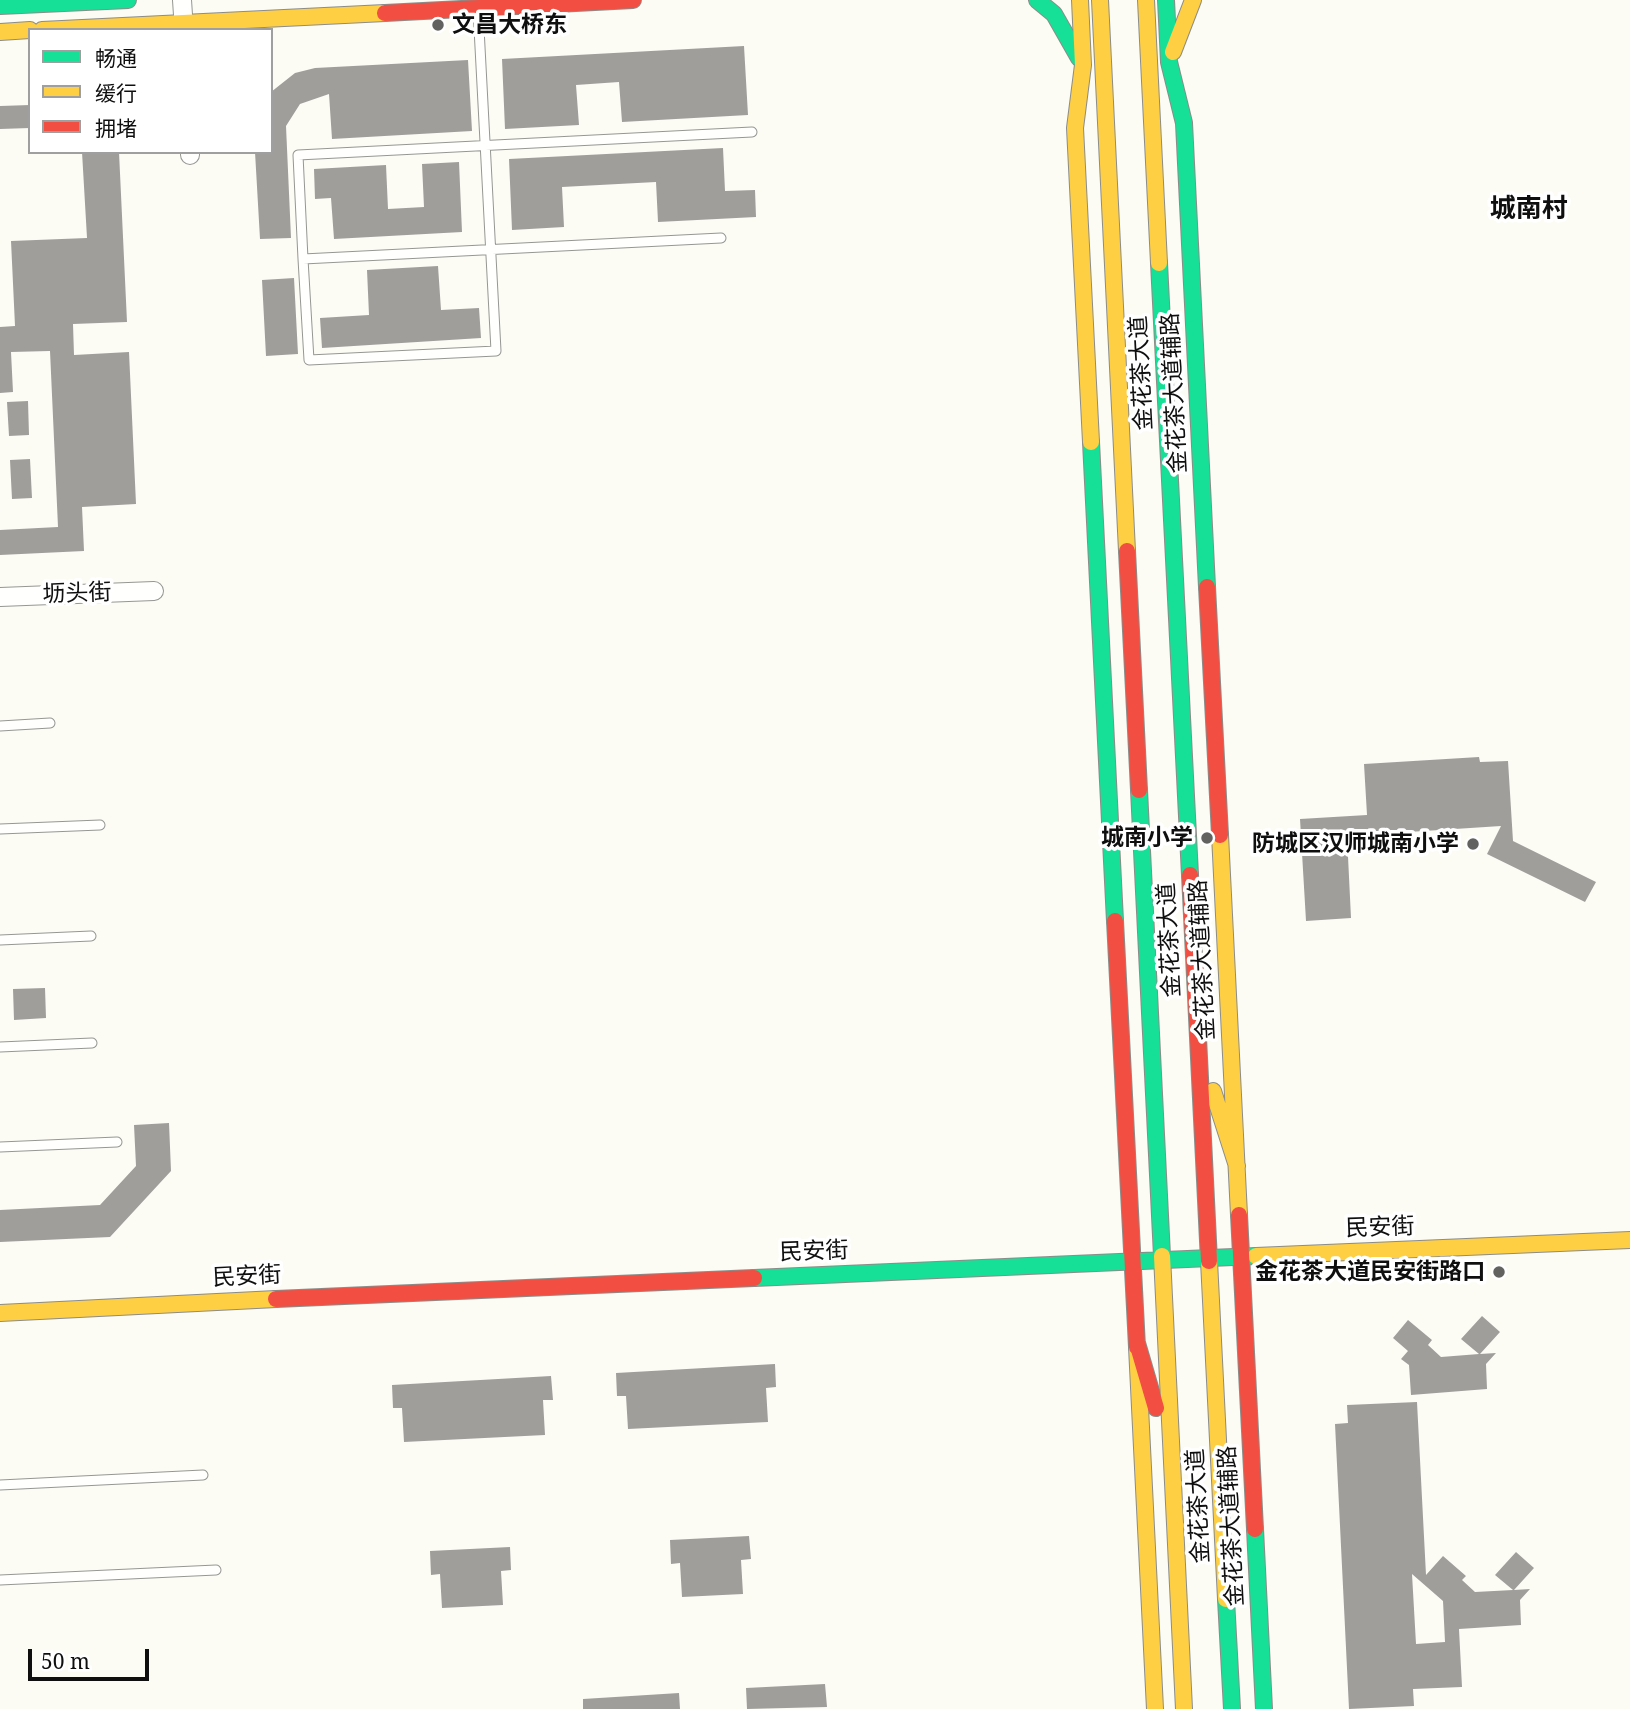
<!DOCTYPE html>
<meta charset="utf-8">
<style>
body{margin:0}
#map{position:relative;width:1630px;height:1709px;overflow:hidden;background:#fcfcf5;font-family:"Noto Serif","Noto Sans SC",serif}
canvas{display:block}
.legend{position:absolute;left:28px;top:28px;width:245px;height:126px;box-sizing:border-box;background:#fff;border:2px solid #9f9f9f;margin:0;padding:9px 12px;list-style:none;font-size:21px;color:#0f0f0f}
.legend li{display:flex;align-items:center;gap:14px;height:35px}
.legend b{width:35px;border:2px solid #9f9f9f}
.scale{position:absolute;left:28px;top:1649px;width:121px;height:32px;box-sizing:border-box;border:4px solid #0f0f0f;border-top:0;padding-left:9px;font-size:21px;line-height:24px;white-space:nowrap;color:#0f0f0f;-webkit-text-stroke:5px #fff;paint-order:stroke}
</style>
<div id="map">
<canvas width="1630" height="1709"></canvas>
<ul class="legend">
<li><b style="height:9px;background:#16e098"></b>畅通</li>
<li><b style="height:9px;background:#ffcf43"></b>缓行</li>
<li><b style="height:9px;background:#f24e42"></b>拥堵</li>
</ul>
<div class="scale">50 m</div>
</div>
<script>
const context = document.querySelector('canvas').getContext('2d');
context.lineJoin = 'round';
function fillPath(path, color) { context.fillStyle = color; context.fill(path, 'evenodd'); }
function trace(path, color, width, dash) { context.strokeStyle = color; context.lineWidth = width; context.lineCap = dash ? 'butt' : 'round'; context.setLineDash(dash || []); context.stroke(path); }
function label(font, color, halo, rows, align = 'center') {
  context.font = font + ' "Noto Serif","Noto Sans SC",serif'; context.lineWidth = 7; context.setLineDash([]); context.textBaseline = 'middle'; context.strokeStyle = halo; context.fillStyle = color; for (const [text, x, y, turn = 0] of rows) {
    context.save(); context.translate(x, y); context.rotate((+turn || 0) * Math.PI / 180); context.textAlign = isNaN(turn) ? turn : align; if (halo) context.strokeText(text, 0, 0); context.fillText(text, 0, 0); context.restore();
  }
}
const building = new Path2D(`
 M 744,46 L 748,115 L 622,122 L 619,82 L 576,85 L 579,125 L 505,129 L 502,59 Z
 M 468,60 L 472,131 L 332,139 L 329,94 L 300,104 L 286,126 L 291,238 L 260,239 L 255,152 L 271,152 L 271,92 L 295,73 L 315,68 Z
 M 30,105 L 30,128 L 0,129 L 0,106 Z
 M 723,148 L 725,191 L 755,190 L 756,217 L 658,222 L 656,182 L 562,187 L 564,227 L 512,230 L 509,159 Z
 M 82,152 L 119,152 L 127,322 L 73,324 L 74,355 L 129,352 L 136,504 L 82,507 L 84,551 L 0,555 L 0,530 L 58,527 L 50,351 L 11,352 L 13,392 L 0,393 L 0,327 L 15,326 L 11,241 L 87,238 Z
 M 459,162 L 462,232 L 334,239 L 331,198 L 315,199 L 314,169 L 386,165 L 388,209 L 424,207 L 422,164 Z
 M 438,266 L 441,310 L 479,308 L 481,338 L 322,348 L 320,318 L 369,315 L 367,270 Z
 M 294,278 L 298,354 L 266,356 L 262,280 Z
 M 28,401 L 29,435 L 9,436 L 7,402 Z
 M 30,459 L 32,498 L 12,499 L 10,460 Z
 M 1479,757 L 1480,762 L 1508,761 L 1513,841 L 1596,882 L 1585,902 L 1487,854 L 1501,826 L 1347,836 L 1351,918 L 1306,921 L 1300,819 L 1367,815 L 1364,764 Z
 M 45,988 L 46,1018 L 14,1020 L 13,989 Z
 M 169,1123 L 171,1171 L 110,1237 L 0,1242 L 0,1210 L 100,1205 L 136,1166 L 134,1125 Z
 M 1482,1316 L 1500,1332 L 1480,1354 L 1496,1353 L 1486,1364 L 1487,1389 L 1411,1395 L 1409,1365 L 1401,1359 L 1408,1351 L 1393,1338 L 1408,1320 L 1432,1340 L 1428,1345 L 1441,1357 L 1479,1354 L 1461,1339 Z
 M 775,1364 L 776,1387 L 766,1388 L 768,1422 L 628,1429 L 626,1396 L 617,1396 L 616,1373 Z
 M 551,1376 L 553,1400 L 543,1400 L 545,1435 L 404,1442 L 402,1408 L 393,1408 L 392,1385 Z
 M 1417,1402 L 1426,1575 L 1443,1556 L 1466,1576 L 1462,1580 L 1475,1592 L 1513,1590 L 1495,1575 L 1516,1552 L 1534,1568 L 1514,1590 L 1530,1589 L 1520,1600 L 1521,1625 L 1459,1629 L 1462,1687 L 1413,1689 L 1414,1706 L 1349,1709 L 1335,1424 L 1348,1423 L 1347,1405 ZM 1412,1574 L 1443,1601 L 1445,1642 L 1416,1644 Z
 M 749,1536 L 751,1559 L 741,1560 L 743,1594 L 682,1597 L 680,1563 L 671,1564 L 670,1540 Z
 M 510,1547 L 511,1570 L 501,1571 L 503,1605 L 442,1608 L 440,1574 L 431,1575 L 430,1551 Z
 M 825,1684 L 827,1707 L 747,1709 L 746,1688 Z
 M 679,1693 L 680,1709 L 583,1709 L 583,1699 Z`);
const lane = new Path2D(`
 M 721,238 L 303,259 L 298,155 L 752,132
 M 303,259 L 309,360 L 496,351 L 478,9
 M 0,726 L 50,723
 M 0,829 L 100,825
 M 0,940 L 91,936
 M 0,1047 L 92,1043
 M 0,1147 L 117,1142
 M 0,1485 L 203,1475
 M 0,1580 L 216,1570`);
const street = new Path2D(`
 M 182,0 L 184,30
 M 190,152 L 190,155
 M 0,597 L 154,591`);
const fast = new Path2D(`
 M 557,0 L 557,4
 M 1037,0 L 1054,14 L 1079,58
 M 1166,0 L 1169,62 L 1184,123 L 1207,587
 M 0,6 L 128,0
 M 1159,263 L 1190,875
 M 1091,442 L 1115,921
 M 1139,790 L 1162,1256
 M 754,1278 L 1256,1256
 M 1255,1529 L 1264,1709
 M 1226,1599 L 1232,1709`);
const slow = new Path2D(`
 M 1080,0 L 1083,65 L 1075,128 L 1091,442
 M 1100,0 L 1127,551
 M 1146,0 L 1159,263
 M 42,30 L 385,13
 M 0,32 L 30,30
 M 1173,52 L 1193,0
 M 1220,835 L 1239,1215
 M 1213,1091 L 1237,1166
 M 1162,1256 L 1184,1709
 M 1256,1256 L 1630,1240
 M 1209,1261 L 1226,1599
 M 0,1313 L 276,1299
 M 1137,1347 L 1155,1709`);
const jam = new Path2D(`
 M 385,13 L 633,0
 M 1127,551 L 1139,790
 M 1207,587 L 1220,835
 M 1190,875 L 1209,1261
 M 1115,921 L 1137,1347
 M 1239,1215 L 1255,1529
 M 276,1299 L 754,1278
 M 1137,1343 L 1156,1408`);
const markers = [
 [438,25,7,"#626260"],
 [1207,838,7,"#626260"],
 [1473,844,7,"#626260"],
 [1499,1272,7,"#626260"]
];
const poiNames = [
 ["文昌大桥东",452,25,"left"],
 ["城南小学",1193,838],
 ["防城区汉师城南小学",1459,844],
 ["金花茶大道民安街路口",1485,1272]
];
const streetNames = [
 ["金花茶大道",1142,373,-93],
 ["金花茶大道辅路",1175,393,-93],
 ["坜头街",77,594,-2],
 ["金花茶大道",1170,940,-93],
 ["金花茶大道辅路",1203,960,-93],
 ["民安街",1380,1228,-2],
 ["民安街",814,1252,-2],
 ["民安街",247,1277,-3],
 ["金花茶大道",1199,1506,-93],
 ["金花茶大道辅路",1232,1526,-93]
];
const quarterNames = [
 ["城南村",1529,210]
];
fillPath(building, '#a09e9a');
trace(lane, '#969693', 11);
trace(street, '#969693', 20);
trace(fast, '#8c8c89', 18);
trace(slow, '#8c8c89', 18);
trace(jam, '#8c8c89', 18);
trace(lane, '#fffffe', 9);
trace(street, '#fffffe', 18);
trace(fast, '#16e098', 16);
trace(slow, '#ffcf43', 16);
trace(jam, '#f24e42', 16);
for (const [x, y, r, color] of markers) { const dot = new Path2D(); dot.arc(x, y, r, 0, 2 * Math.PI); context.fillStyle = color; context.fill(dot); trace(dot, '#fff', 2.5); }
label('bold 23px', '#0f0f0f', '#fff', poiNames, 'right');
label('23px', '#0f0f0f', '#fff', streetNames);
label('bold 26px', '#0f0f0f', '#fff', quarterNames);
</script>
